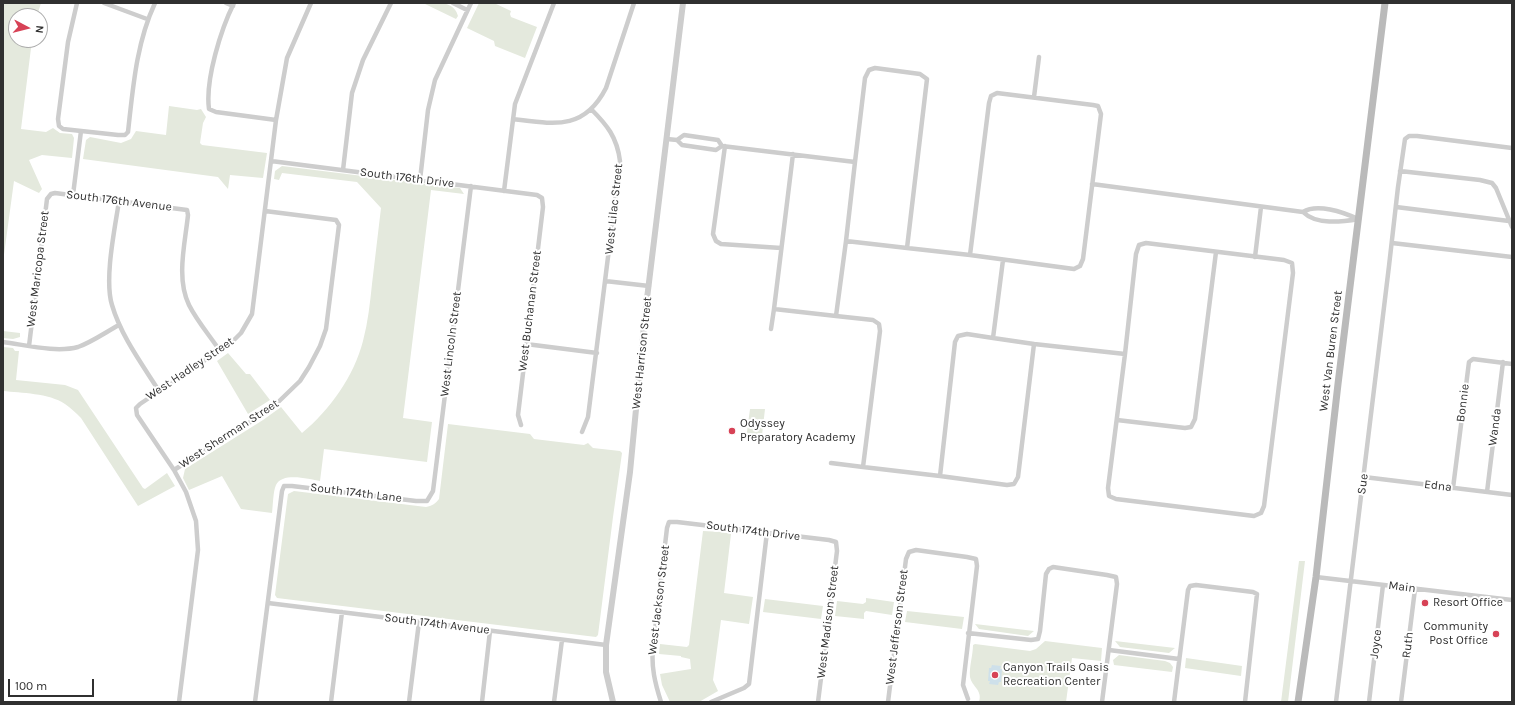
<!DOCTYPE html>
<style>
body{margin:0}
#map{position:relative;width:1515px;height:705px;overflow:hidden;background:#fff;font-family:Karla,sans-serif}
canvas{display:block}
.frame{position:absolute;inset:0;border:4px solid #303030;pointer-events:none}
.north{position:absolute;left:8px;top:8px;width:40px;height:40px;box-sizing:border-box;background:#fff;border:1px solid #acacac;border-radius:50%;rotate:97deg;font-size:11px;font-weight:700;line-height:16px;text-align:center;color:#303030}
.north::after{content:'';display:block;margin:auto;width:14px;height:18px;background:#d74256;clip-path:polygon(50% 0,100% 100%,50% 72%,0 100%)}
.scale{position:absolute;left:8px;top:679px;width:86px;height:18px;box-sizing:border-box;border:2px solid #303030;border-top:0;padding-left:5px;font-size:12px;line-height:14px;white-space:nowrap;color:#303030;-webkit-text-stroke:3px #fff;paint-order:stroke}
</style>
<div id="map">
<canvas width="1515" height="705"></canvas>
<div class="frame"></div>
<div class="north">N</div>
<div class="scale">100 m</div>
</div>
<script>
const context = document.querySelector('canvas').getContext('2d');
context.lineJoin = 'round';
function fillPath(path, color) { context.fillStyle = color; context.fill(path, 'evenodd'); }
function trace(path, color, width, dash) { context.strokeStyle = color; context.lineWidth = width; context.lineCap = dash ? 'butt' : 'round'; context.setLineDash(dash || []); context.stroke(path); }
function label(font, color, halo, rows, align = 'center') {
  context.font = font + ' Karla,sans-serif'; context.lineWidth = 4; context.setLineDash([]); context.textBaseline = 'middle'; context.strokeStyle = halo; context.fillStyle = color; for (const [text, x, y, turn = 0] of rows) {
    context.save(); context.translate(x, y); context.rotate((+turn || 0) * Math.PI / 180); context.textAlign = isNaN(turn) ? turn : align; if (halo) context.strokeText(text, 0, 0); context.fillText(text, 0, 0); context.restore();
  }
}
const green = new Path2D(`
 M 4,3 L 41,3 L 37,16 L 16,16 L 16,40 L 32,40 L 21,129 L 46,132 L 53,128 L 60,133 L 72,134 L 74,138 L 72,158 L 42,155 L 29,160 L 42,189 L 39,193 L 14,181 L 3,262 Z
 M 423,3 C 435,3 454,0 458,16 L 456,19 Z
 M 479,3 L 494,3 L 511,11 L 510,14 L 511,17 L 537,27 L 525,58 L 495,46 L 494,41 L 467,28 Z
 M 169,106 L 197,110 L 201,109 L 206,117 L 203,123 L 200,143 L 202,145 L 267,153 L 263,178 L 230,175 L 228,189 L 218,177 L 83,159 L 86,140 L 90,137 L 121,143 L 131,139 L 136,131 L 166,135 Z
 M 282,166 L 460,188 L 464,194 L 431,190 L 403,418 L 432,422 L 427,462 L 324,449 L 320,481 C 309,479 282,472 276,485 C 273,491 273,506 272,513 L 241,509 L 222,476 L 189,490 L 183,478 L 185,469 L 263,420 L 281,407 L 302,433 C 330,410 354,376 363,341 C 368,322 370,303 372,284 C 375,259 378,233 381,208 L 357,182 L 282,173 L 279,180 L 274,179 L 275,171 Z
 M 3,331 L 20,333 L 20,337 L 13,339 L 3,338 Z
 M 3,347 L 13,348 L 15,351 L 19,351 L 16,380 L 65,385 L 78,390 L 143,488 L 145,489 L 167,473 L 175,486 L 138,506 L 81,418 C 76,413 71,408 65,404 C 49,393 21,393 3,391 Z
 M 228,353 L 246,374 L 250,374 L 270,400 L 248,414 L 217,361 Z
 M 750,409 L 765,409 L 761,444 L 753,440 L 746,439 Z
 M 448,424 L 530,434 L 534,439 L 584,445 L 588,443 L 593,448 L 620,451 L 622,453 L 613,517 L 598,635 L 596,637 L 277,598 L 275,595 L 288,494 L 294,491 L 426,507 C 432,506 435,504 439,499 Z
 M 703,531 L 722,532 L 731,534 L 724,593 L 753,597 L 749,624 L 721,620 L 713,680 L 718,691 L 699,702 L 670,702 L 662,685 L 660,674 L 691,669 L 690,659 L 681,657 L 681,656 L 659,654 L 660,644 L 687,647 L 689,645 Z
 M 1299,561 L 1305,561 L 1288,702 L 1281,702 Z
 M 866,598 L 894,602 L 892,615 L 866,611 L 864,613 L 864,619 L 835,616 L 837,601 L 863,604 L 866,602 Z
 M 765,599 L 823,606 L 821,619 L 763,612 Z
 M 907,611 L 964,617 L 962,629 L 905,622 Z
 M 975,624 L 1034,631 L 1028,636 L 979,629 Z
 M 1045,641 L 1102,648 L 1101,661 L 1072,658 L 1066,702 L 979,702 C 983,690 972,687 970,677 C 969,667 973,655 973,645 L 975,644 L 1030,651 L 1036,649 Z
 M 1115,641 L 1175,648 L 1169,653 L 1120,647 Z
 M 1119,655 L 1165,661 L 1170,663 L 1173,667 L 1172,672 L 1114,665 L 1113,660 Z
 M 1186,658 L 1242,666 L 1241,676 L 1185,668 Z`);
const water = new Path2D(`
 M 992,665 L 1001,666 L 1000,669 L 1002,669 L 1001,682 L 999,682 L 998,685 L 989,684 L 990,681 L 988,681 L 989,668 L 991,668 Z`);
const minor = new Path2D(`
 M 77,3 L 68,42 L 58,119 L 59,126 L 63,129 L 118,135 L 125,135 L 128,132 C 133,88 136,44 155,3
 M 104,3 L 147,19
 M 226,3 L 233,6
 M 234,3 C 221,29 205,80 209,109 L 216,112 L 276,120
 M 453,3 L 467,10
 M 1034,97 L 1039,57
 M 513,119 C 554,124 584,131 606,88 L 634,3
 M 667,139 L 677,140 L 682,145 L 716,150 L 722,146 L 855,162 L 865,78 L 869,70 L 875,68 L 920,74 L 927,79 L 907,248 L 846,241 L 855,162
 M 677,140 L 684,135 L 718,140 L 722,146
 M 725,146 L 713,234 L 716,241 L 721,244 L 781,248
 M 793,154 L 774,309 L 836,316
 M 271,161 L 537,195 L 542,198 L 543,207 L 518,415 L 521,425
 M 343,170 L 352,93 L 363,60 L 391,3
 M 1400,171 L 1480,180 L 1492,183 L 1496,188 L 1512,227
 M 420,180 L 428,110 L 435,80 L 471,3
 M 1092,184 L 1303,212 C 1316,225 1341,222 1359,219
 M 504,191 L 515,104 L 554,3
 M 73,195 L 81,131
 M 119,201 C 115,228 104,279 112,305 C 121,336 142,364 159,391
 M 1396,207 L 1509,221
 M 1303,212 C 1317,203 1343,212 1358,219
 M 1392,243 L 1512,257
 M 907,248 L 970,255 L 989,103 L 991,96 L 997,93 L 1093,105 L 1098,106 L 1101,114 L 1083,259 L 1080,266 L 1074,269 L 970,255
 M 1255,257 L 1261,207
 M 605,281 L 649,286
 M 771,329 L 774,309
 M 3,342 C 26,345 56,353 78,347 C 92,342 106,332 119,325
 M 526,344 L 597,353
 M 1034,344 L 1125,354 L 1136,254 L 1139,245 L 1146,243 L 1284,260 L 1292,263 L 1293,273 L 1264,506 L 1261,513 L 1254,516 L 1116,499 L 1109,496 L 1108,488 L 1125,354
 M 29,346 L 47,199 L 51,194 L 55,193 L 187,210 L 188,215 C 185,244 176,278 189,305 C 197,321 210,336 220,351
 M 1117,420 L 1185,428 L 1191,427 L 1195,419 L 1216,252
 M 582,432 L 588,417 L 620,161 C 617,137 607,125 591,109
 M 831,463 L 863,467 L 880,331 L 879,324 L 873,320 L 836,316 L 846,241
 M 863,467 L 940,476 L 955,342 L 958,336 L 967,334 L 993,338 L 1003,260
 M 174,470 L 271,409 L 300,381 L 309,367 L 320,346 L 326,329 L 339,225 L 336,220 L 265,211
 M 940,476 L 1007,485 L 1014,484 L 1018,477 L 1034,344 L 993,338
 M 1364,477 L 1512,495
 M 1453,488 L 1469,362 L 1473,359 L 1512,364
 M 1487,492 L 1503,362
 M 1316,577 L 1512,600
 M 268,603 L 606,645
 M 968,633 L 1031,640 L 1038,639 L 1040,631 L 1046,574 L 1049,569 L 1053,567 L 1107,575 L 1116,577 L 1117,584 L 1102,702
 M 1109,650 L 1179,659
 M 179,702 L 198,550 L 196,521 L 186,492 L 174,470 L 137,415 L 136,408 L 140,404 L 232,342 L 241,333 L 252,314 L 276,120 L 287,58 L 311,3
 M 255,702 L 282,491 L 284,486 L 292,486 L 416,501 L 427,501 L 433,491 L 471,186
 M 331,702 L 342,612
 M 409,702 L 419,622
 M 482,702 L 490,631
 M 554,702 L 562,640
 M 661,702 C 655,683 651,667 653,647 L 667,528 L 669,522 L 677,522 L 829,540 L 836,542 L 837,551 L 818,702
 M 711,702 L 744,688 L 749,684 L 767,532
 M 888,702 L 906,559 L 909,552 L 916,550 L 967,557 L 976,559 L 977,566 L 963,685 L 968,699
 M 1174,702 L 1188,590 L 1190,586 L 1196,585 L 1253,592 L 1257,594 L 1245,702
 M 1336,702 L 1389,266 L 1398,187 L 1405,139 L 1409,136 L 1417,136 L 1512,148
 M 1369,702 L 1383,585
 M 1401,702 L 1415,589`);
const tertiary = new Path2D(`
 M 613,702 L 606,672 L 606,645 L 630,472 L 645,315 L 683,3`);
const secondary = new Path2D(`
 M 1298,702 L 1316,577 L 1338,384 L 1385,3`);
const markers = [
 [732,431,4,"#d74256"],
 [1425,603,4,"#d74256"],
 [1496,634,4,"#d74256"],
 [995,675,4,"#d74256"]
];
const streetNames = [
 ["South 176th Drive",407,178,7],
 ["South 176th Avenue",119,201,7],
 ["West Lilac Street",614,209,-84],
 ["West Maricopa Street",38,269,-83],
 ["West Buchanan Street",530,311,-83],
 ["West Lincoln Street",451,344,-83],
 ["West Van Buren Street",1331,351,-83],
 ["West Harrison Street",642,353,-84],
 ["West Hadley Street",190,369,-34],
 ["Bonnie",1463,403,-83],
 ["Wanda",1495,427,-83],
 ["West Sherman Street",229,434,-33],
 ["Sue",1363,484,-83],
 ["Edna",1438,486,7],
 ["South 174th Lane",356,493,7],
 ["South 174th Drive",753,531,7],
 ["Main",1402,587,7],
 ["West Jackson Street",659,600,-83],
 ["West Madison Street",828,622,-83],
 ["South 174th Avenue",437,624,7],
 ["West Jefferson Street",897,627,-83],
 ["Joyce",1376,644,-83],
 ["Ruth",1408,645,-83]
];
const poiNames = [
 ["Odyssey",740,424],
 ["Preparatory Academy",740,438],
 ["Resort Office",1433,603],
 ["Community",1488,627,"right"],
 ["Post Office",1488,641,"right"],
 ["Canyon Trails Oasis",1003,668],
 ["Recreation Center",1003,682]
];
fillPath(green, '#e4e9dd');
fillPath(water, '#cee0ea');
trace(minor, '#cdcdcd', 4.5);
trace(tertiary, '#cdcdcd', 6);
trace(secondary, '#bababa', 7);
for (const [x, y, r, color] of markers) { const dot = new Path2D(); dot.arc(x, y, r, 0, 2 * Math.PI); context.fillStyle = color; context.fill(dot); trace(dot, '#fff', 1.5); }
label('12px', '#303030', '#fff', streetNames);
label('12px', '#303030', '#fff', poiNames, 'left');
</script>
